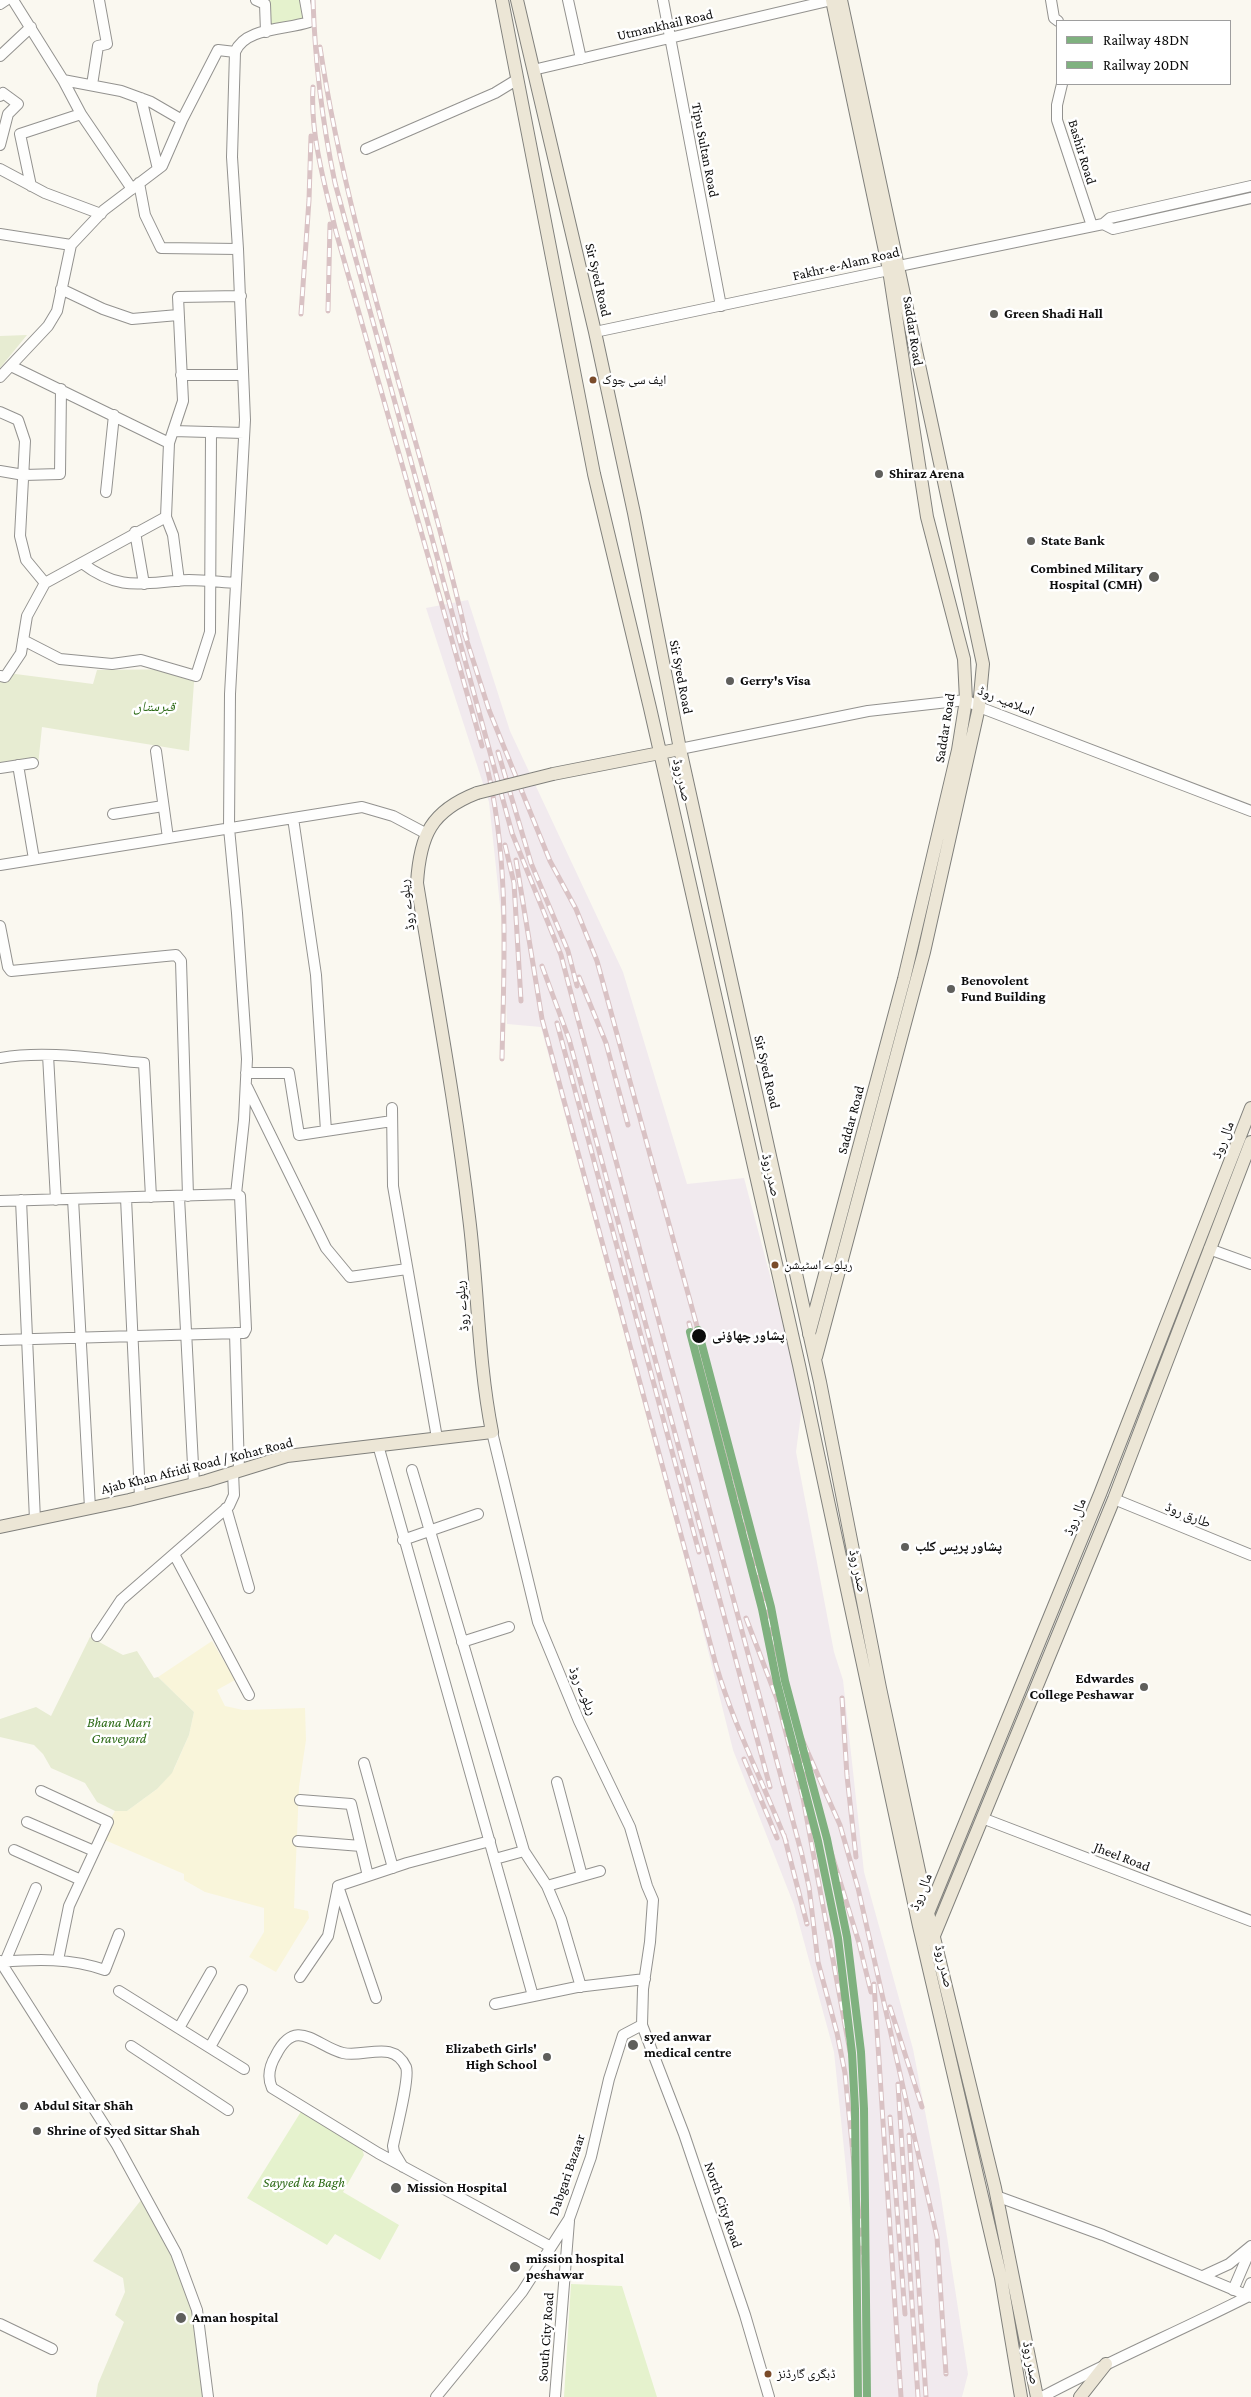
<!DOCTYPE html>
<meta charset="utf-8">
<style>
body{margin:0}
#map{position:relative;width:1251px;height:2397px;overflow:hidden;background:#faf8f0;font-family:"Crimson Pro",serif}
canvas{display:block}
.legend{position:absolute;left:1056px;top:20px;width:175px;height:65px;box-sizing:border-box;background:#fff;border:1px solid #9e9e9e;margin:0;padding:6px 9px;list-style:none;font-size:15px;color:#0c0c0c}
.legend li{display:flex;align-items:center;gap:10px;height:25px}
.legend b{width:25px;border:1px solid #9e9e9e}
</style>
<div id="map">
<canvas width="1251" height="2397"></canvas>
<ul class="legend">
<li><b style="height:6px;background:#7fb17f"></b>Railway 48DN</li>
<li><b style="height:6px;background:#7fb17f"></b>Railway 20DN</li>
</ul>
</div>
<script>
const context = document.querySelector('canvas').getContext('2d');
context.lineJoin = 'round';
function fillPath(path, color) { context.fillStyle = color; context.fill(path, 'evenodd'); }
function trace(path, color, width, dash) { context.strokeStyle = color; context.lineWidth = width; context.lineCap = dash ? 'butt' : 'round'; context.setLineDash(dash || []); context.stroke(path); }
function label(font, color, halo, rows, align = 'center') {
  context.font = font + ' "Crimson Pro","Noto Naskh Arabic",serif'; context.lineWidth = 5; context.setLineDash([]); context.textBaseline = 'middle'; context.strokeStyle = halo; context.fillStyle = color; for (const [text, x, y, turn = 0] of rows) {
    context.save(); context.translate(x, y); context.rotate((+turn || 0) * Math.PI / 180); context.textAlign = isNaN(turn) ? turn : align; if (halo) context.strokeText(text, 0, 0); context.fillText(text, 0, 0); context.restore();
  }
}
const industrial = new Path2D(`
 M 468,600 L 510,731 L 623,972 L 687,1184 L 744,1178 L 803,1399 L 796,1452 L 834,1652 L 843,1680 L 864,1872 L 913,2049 L 939,2184 L 968,2374 L 962,2397 L 861,2397 L 852,2227 L 834,2052 L 794,1905 L 733,1750 L 673,1511 L 541,1027 L 507,1024 L 502,924 L 489,802 L 426,608 Z`);
const farmland = new Path2D(`
 M 212,1641 L 235,1680 L 217,1690 L 225,1706 L 243,1710 L 305,1708 L 306,1740 L 299,1787 L 294,1908 L 308,1911 L 309,1918 L 276,1972 L 249,1957 L 264,1932 L 264,1908 L 205,1892 L 184,1880 L 184,1874 L 100,1838 L 115,1811 L 127,1811 L 157,1789 L 174,1769 L 189,1735 L 194,1712 L 158,1677 Z`);
const green = new Path2D(`
 M 263,0 L 305,0 L 308,19 L 266,32 Z
 M 302,2110 L 361,2146 L 364,2155 L 343,2192 L 399,2225 L 380,2260 L 335,2234 L 327,2245 L 247,2198 Z
 M 571,2284 L 622,2286 L 657,2397 L 564,2397 Z`);
const cemetery = new Path2D(`
 M 27,335 L 0,368 L 0,336 Z
 M 195,669 L 189,751 L 42,727 L 38,765 L 0,766 L 0,672 L 93,684 L 97,670 Z
 M 90,1637 L 123,1655 L 137,1651 L 154,1678 L 158,1677 L 194,1712 L 189,1735 L 172,1773 L 157,1789 L 127,1811 L 115,1811 L 97,1802 L 85,1783 L 51,1768 L 43,1754 L 34,1745 L 0,1737 L 0,1719 L 36,1707 L 51,1716 Z
 M 145,2195 L 178,2259 L 194,2320 L 203,2397 L 96,2397 L 98,2384 L 124,2322 L 115,2315 L 125,2292 L 123,2278 L 93,2261 Z`);
const minor = new Path2D(`
 M 13,0 L 63,80 L 121,91 L 151,102 L 182,120 L 218,50 L 235,52 C 245,27 286,30 309,22 L 305,0
 M 256,0 L 265,4 L 266,32
 M 568,0 L 581,59
 M 663,0 L 721,306
 M 1051,0 L 1054,18 L 1058,21
 M 0,4 L 6,0
 M 235,52 L 232,157 L 238,249 L 245,420 L 230,694 L 229,828 L 237,913 L 247,1059 L 244,1120 L 236,1194
 M 0,56 L 31,27
 M 533,70 L 832,0
 M 63,80 L 81,114 L 132,189
 M 1062,84 L 1057,105 L 1057,120 L 1092,226
 M 92,85 L 98,46 L 107,44 L 99,0
 M 0,96 L 3,93 L 18,104 L 8,114 L 0,145
 M 141,98 L 158,169
 M 366,149 L 495,93 L 518,79
 M 0,169 L 45,193 L 101,214
 M 139,183 L 145,215 L 161,248 L 238,249
 M 31,186 L 20,134 L 81,114
 M 1103,224 L 1113,229 L 1251,198
 M 0,234 L 71,245
 M 61,289 L 103,309 L 132,319 L 178,315
 M 595,332 L 889,270 L 899,266 L 1103,224 L 1110,218 L 1251,186
 M 181,375 L 243,375
 M 0,377 L 48,326 L 57,311 L 71,245 L 104,210 L 162,166 L 182,120
 M 0,412 L 18,420 L 25,441 L 20,536 L 26,560 L 45,583
 M 173,431 L 244,433
 M 169,443 L 183,401 L 178,297 L 241,296
 M 0,471 L 24,475 L 60,474 L 61,389
 M 106,492 L 114,415
 M 166,517 L 173,535 L 179,581
 M 135,532 L 144,584
 M 82,563 C 121,593 144,582 189,580 C 204,580 220,582 236,583
 M 23,640 L 60,659 L 112,664 L 141,660 L 196,676 L 210,632 L 211,432
 M 0,676 L 5,677 L 21,653 L 27,616 L 45,583 L 166,517 L 169,443 L 11,366
 M 680,749 L 868,711 L 966,700 L 979,707 L 1251,811
 M 156,751 L 168,838
 M 18,765 L 34,859
 M 0,768 L 33,763
 M 113,814 L 163,806
 M 293,818 L 316,975 L 326,1131
 M 0,865 L 362,807 L 393,816 L 427,834
 M 0,926 L 8,967 L 11,971 L 176,955 L 181,961 L 188,1196
 M 48,1055 L 56,1200
 M 0,1058 C 47,1050 97,1059 144,1063 L 151,1197
 M 246,1073 L 289,1073 L 299,1135 L 392,1121
 M 247,1087 L 326,1248 L 350,1277 L 407,1269
 M 392,1108 L 393,1186 L 437,1438
 M 179,1197 L 194,1484
 M 126,1198 L 140,1497
 M 73,1199 L 90,1508
 M 21,1200 L 35,1520
 M 0,1201 L 236,1194 L 240,1196 L 246,1329 L 244,1333 L 239,1333 L 0,1340
 M 1209,1249 L 1251,1264
 M 235,1333 L 239,1471
 M 492,1432 L 538,1622 L 579,1721 L 630,1827 L 647,1886 L 653,1900 L 650,1942 L 643,1989 L 642,2025 L 684,2134 L 745,2315 L 769,2397
 M 378,1445 L 533,1996
 M 412,1470 L 524,1851 L 547,1886 L 561,1919 L 581,1987
 M 1114,1499 L 1251,1555
 M 226,1508 L 249,1588
 M 403,1540 L 478,1514
 M 174,1554 L 249,1695
 M 97,1636 L 121,1600 L 229,1506 L 234,1495 L 233,1472
 M 462,1642 L 509,1627
 M 364,1763 L 393,1868
 M 557,1782 L 582,1876
 M 41,1791 L 108,1822 L 69,1906 L 58,1960
 M 300,1800 L 351,1804 L 368,1876
 M 982,1818 L 1251,1921
 M 27,1822 L 94,1851
 M 298,1841 L 361,1846
 M 14,1850 L 81,1880
 M 495,1859 L 524,1851
 M 338,1886 L 407,1863 L 490,1841
 M 338,1886 L 376,1998
 M 547,1886 L 600,1871
 M 0,1961 L 117,2145 L 176,2253 L 197,2310 L 208,2397
 M 1,1962 C 37,1959 70,1958 105,1970 L 119,1934
 M 5,1962 L 36,1888
 M 300,1977 L 328,1936 L 338,1887
 M 119,1991 L 244,2069
 M 495,2004 L 577,1987 L 645,1979
 M 179,2028 L 211,1972
 M 131,2046 L 228,2110
 M 210,2047 L 242,1990
 M 403,2167 L 394,2152 L 393,2146 C 396,2131 410,2077 406,2067 C 393,2039 365,2058 343,2053 C 317,2047 296,2015 276,2055 C 270,2065 267,2077 272,2088 L 378,2153 L 551,2247
 M 996,2196 L 1103,2235 L 1251,2297
 M 1203,2276 L 1229,2264 L 1251,2246
 M 1233,2290 L 1251,2248
 M 1246,2295 L 1251,2283
 M 0,2324 L 52,2349
 M 436,2397 L 522,2292 L 569,2219 L 591,2157 L 609,2079 L 623,2035 L 642,2025
 M 555,2397 L 569,2221
 M 1042,2397 C 1109,2361 1180,2331 1249,2296`);
const major = new Path2D(`
 M 502,0 L 594,474 L 650,708 L 799,1365 L 919,1926 L 1001,2278 L 1021,2397
 M 517,0 L 595,332 L 634,513 L 680,749 L 820,1382 L 880,1688 L 928,1913 L 995,2188 L 1037,2397
 M 553,774 L 680,749
 M 809,1334 L 904,979 L 958,750 L 966,700 L 964,659 L 927,517 L 889,270 L 832,0
 M 816,1357 L 924,952 L 979,707 L 983,664 L 841,0
 M 0,1527 L 129,1500 L 206,1481 L 287,1456 L 492,1432 C 478,1361 478,1288 469,1217 C 456,1105 435,994 417,883 C 420,835 431,811 477,793
 M 928,1913 L 1100,1494 L 1251,1108
 M 933,1938 L 1114,1499 L 1251,1142
 M 1080,2397 L 1106,2364`);
const rail = new Path2D(`
 M 313,0 C 315,63 322,121 335,183 L 441,571
 M 320,47 C 350,248 422,441 467,639
 M 313,87 C 310,135 325,185 336,232 L 482,746
 M 328,311 L 330,224
 M 301,314 L 309,200 L 311,136
 M 439,565 L 512,833 L 561,955 L 568,982 L 802,1855 L 809,1887 L 818,1962 L 837,2033 L 845,2073 L 865,2276
 M 464,632 L 489,710 L 550,861 L 576,909 L 597,961 L 698,1330
 M 498,752 L 531,863 L 568,951 L 577,986
 M 486,763 C 510,859 504,961 502,1059
 M 505,845 L 514,883 L 521,1001
 M 516,860 L 542,1019 L 716,1665 C 734,1726 763,1782 786,1841
 M 542,966 L 569,1039 L 770,1787
 M 579,977 L 606,1043 L 628,1125
 M 557,1023 L 699,1552
 M 689,1323 L 785,1681
 M 746,1618 L 777,1699 L 803,1798 L 851,2057
 M 842,1698 L 847,1776 L 856,1857
 M 797,1728 L 840,1825 L 858,1888 L 937,2237 L 946,2374
 M 796,1746 L 814,1792
 M 744,1759 L 777,1838
 M 784,1835 L 807,1924
 M 827,1839 L 859,1943 L 871,1992
 M 874,1984 L 901,2397
 M 890,2007 L 922,2107
 M 898,2084 L 918,2397
 M 890,2117 L 905,2314
 M 909,2135 L 926,2397`);
const majorBridge = new Path2D(`
 M 477,793 L 553,774`);
const rail1 = new Path2D(`
 M 698,1330 L 771,1607 L 785,1681 L 827,1839 L 847,1937 L 861,2052 L 864,2109 L 867,2397`);
const rail2 = new Path2D(`
 M 690,1332 L 762,1609 L 777,1683 L 818,1841 L 838,1938 L 852,2053 L 855,2109 L 858,2397`);
const markers = [
 [994,314,5,"#5f5f5c"],
 [593,380,4.5,"#7a4b2a"],
 [879,474,5,"#5f5f5c"],
 [1031,541,5,"#5f5f5c"],
 [1154,577,6,"#5f5f5c"],
 [730,681,5,"#5f5f5c"],
 [951,989,5,"#5f5f5c"],
 [775,1265,4.5,"#7a4b2a"],
 [699,1336,8,"#0c0c0c"],
 [905,1547,5,"#5f5f5c"],
 [1144,1687,5,"#5f5f5c"],
 [633,2045,6,"#5f5f5c"],
 [547,2057,5,"#5f5f5c"],
 [24,2106,5,"#5f5f5c"],
 [37,2131,5,"#5f5f5c"],
 [396,2188,6,"#5f5f5c"],
 [515,2267,6,"#5f5f5c"],
 [181,2318,6,"#5f5f5c"],
 [768,2374,4.5,"#7a4b2a"]
];
const busNames = [
 ["ایف سی چوک",602,380],
 ["ریلوے اسٹیشن",784,1265],
 ["ڈبگری گارڈنز",777,2374]
];
const streetNames = [
 ["Utmankhail Road",665,25,-13],
 ["Tipu Sultan Road",705,150,79],
 ["Bashir Road",1082,152,73],
 ["Fakhr-e-Alam Road",846,264,-13],
 ["Sir Syed Road",598,280,77],
 ["Saddar Road",913,331,81],
 ["Sir Syed Road",681,677,79],
 ["اسلامیہ روڈ",1006,701,22],
 ["Saddar Road",945,728,-81],
 ["صدر روڈ",682,780,77],
 ["ریلوے روڈ",407,905,-97],
 ["Sir Syed Road",767,1072,77],
 ["Saddar Road",851,1120,-75],
 ["مال روڈ",1223,1140,-69],
 ["صدر روڈ",771,1175,77],
 ["ریلوے روڈ",462,1306,-95],
 ["Ajab Khan Afridi Road / Kohat Road",197,1466,-14],
 ["طارق روڈ",1188,1515,22],
 ["مال روڈ",1075,1517,-68],
 ["صدر روڈ",858,1571,78],
 ["ریلوے روڈ",583,1691,67],
 ["Jheel Road",1122,1857,21],
 ["مال روڈ",921,1892,-68],
 ["صدر روڈ",944,1966,77],
 ["Dabgari Bazaar",567,2175,-71],
 ["North City Road",723,2205,71],
 ["South City Road",546,2337,-86],
 ["صدر روڈ",1031,2363,80]
];
const poiNames = [
 ["Green Shadi Hall",1004,314],
 ["Shiraz Arena",889,474],
 ["State Bank",1041,541],
 ["Combined Military",1143,569,"right"],
 ["Hospital (CMH)",1143,585,"right"],
 ["Gerry's Visa",740,681],
 ["Benovolent",961,981],
 ["Fund Building",961,997],
 ["پشاور پریس کلب",915,1547],
 ["Edwardes",1134,1679,"right"],
 ["College Peshawar",1134,1695,"right"],
 ["syed anwar",644,2037],
 ["medical centre",644,2053],
 ["Elizabeth Girls'",537,2049,"right"],
 ["High School",537,2065,"right"],
 ["Abdul Sitar Shāh",34,2106],
 ["Shrine of Syed Sittar Shah",47,2131],
 ["Mission Hospital",407,2188],
 ["mission hospital",526,2259],
 ["peshawar",526,2275],
 ["Aman hospital",192,2318]
];
const parkNames = [
 ["قبرستان",154,707],
 ["Bhana Mari",119,1723],
 ["Graveyard",119,1739],
 ["Sayyed ka Bagh",304,2183]
];
const stopNames = [
 ["پشاور چھاؤنی",712,1336]
];
fillPath(industrial, '#f1eaee');
fillPath(farmland, '#f9f5da');
fillPath(green, '#e5f2cd');
fillPath(cemetery, '#e7ecd2');
trace(minor, '#93928f', 12);
trace(major, '#80807c', 14);
trace(minor, '#fefefd', 10);
trace(major, '#ece6d6', 12);
trace(rail, '#d9c2c4', 5);
trace(rail, '#fff', 3, [9]);
trace(majorBridge, '#80807c', 14, []);
trace(majorBridge, '#ece6d6', 12);
trace(rail1, '#7fb17f', 8);
trace(rail2, '#7fb17f', 8);
for (const [x, y, r, color] of markers) { const dot = new Path2D(); dot.arc(x, y, r, 0, 2 * Math.PI); context.fillStyle = color; context.fill(dot); trace(dot, '#fff', 2); }
label('13px', '#0c0c0c', '#fff', busNames, 'left');
label('14px', '#0c0c0c', '#fff', streetNames);
label('bold 14px', '#0c0c0c', '#fff', poiNames, 'left');
label('italic 14px', '#2c6a16', '#fff', parkNames);
label('bold 14px', '#0c0c0c', '#fff', stopNames, 'left');
</script>
